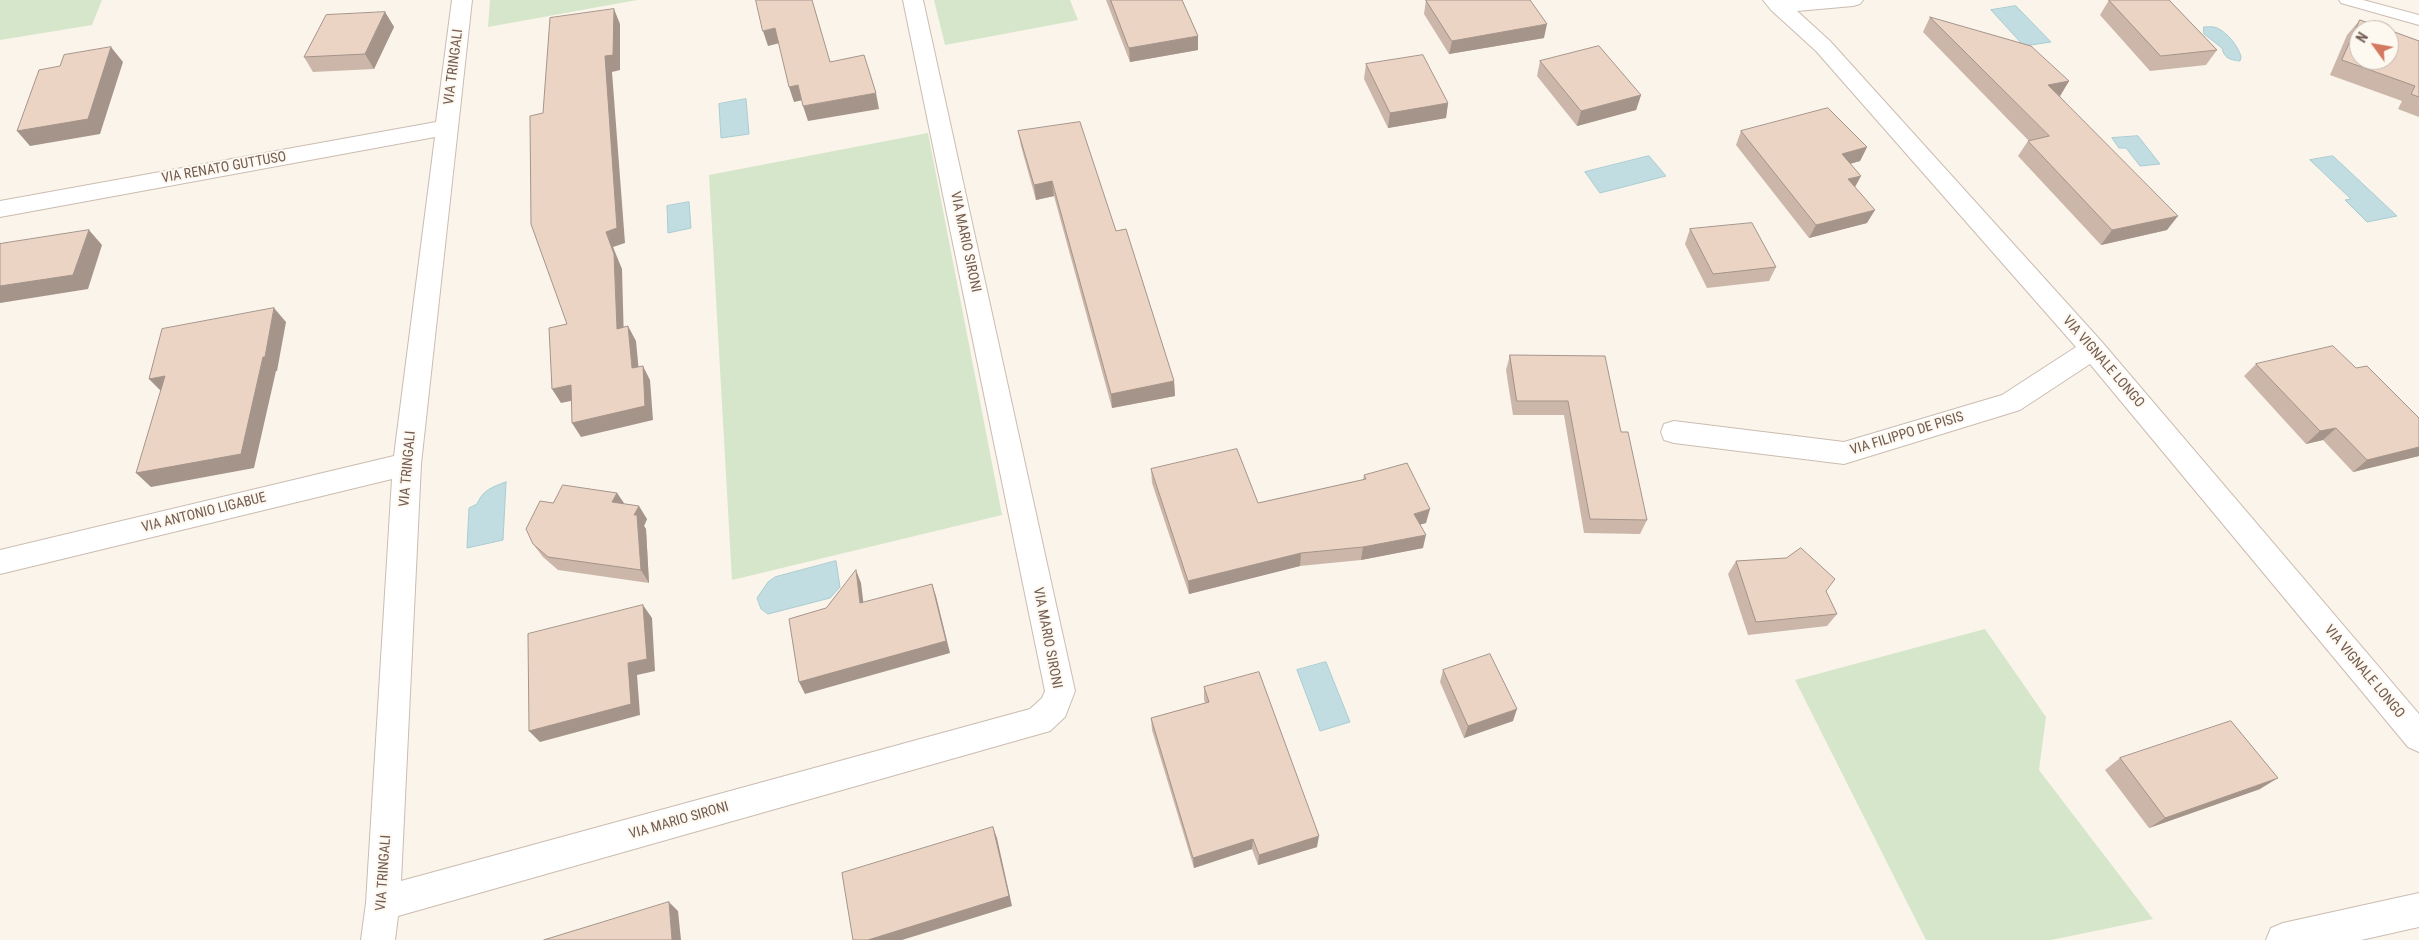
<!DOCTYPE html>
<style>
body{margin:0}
#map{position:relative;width:2419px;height:940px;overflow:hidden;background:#faf4ea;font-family:"Roboto Condensed",sans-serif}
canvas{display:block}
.north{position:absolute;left:2349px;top:20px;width:50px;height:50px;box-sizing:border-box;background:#fdf8f0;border:1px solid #c5bab0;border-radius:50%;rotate:302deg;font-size:14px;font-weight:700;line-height:20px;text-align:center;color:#725c51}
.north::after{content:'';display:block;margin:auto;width:18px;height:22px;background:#d37960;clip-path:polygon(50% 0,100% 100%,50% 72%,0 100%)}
</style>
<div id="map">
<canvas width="2419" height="940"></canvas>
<div class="north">N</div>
</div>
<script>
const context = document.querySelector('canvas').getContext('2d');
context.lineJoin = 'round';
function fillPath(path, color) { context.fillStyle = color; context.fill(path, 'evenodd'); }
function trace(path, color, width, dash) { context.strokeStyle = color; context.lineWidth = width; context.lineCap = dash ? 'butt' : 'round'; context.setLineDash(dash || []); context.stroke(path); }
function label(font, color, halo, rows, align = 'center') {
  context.font = font + ' "Roboto Condensed",sans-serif'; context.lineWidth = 4; context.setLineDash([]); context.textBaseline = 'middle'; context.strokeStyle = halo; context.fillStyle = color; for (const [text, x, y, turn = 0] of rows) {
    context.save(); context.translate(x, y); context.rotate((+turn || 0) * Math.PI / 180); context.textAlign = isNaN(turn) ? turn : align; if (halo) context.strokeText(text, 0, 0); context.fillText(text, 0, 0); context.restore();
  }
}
const green = new Path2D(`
 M 0,0 L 102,0 L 92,25 L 0,40 Z
 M 490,0 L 637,0 L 488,27 Z
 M 934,0 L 1070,0 L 1078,20 L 945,45 Z
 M 928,133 L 1002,515 L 732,580 L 709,175 Z
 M 1985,629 L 2046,717 L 2039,770 L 2153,919 L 2051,940 L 1926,940 L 1795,680 Z`);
const water = new Path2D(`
 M 2016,6 L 2051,42 L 2024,46 L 1991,10 Z
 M 2204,27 C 2208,27 2213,26 2217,28 C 2227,32 2239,47 2241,57 L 2240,61 C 2230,60 2224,58 2222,48 L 2204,34 Z
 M 746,99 L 749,134 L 721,138 L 719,104 Z
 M 2138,136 L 2160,164 L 2140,166 L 2126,148 L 2119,148 L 2112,138 Z
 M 1649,156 L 1666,176 L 1600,193 L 1585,172 Z
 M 2333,156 L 2397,216 L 2367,222 L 2345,200 L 2351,199 L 2310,160 Z
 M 689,202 L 691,228 L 668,233 L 667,206 Z
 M 506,482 L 503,540 L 467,548 L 469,508 L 477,504 C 483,490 492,487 506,482 Z
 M 836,561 L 840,587 L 830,598 L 768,614 L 761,609 L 757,598 L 768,582 L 775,577 Z
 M 1326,662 L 1350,722 L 1320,731 L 1297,670 Z`);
const lane = new Path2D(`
 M 2339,0 L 2363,0 L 2419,15 L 2419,25 L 2341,3 Z`);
const street = new Path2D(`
 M 452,0 L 472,0 L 421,464 L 401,881 L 1030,709 L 1042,698 L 1045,691 L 903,0 L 923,0 L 1075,691 L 1065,717 L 1050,731 L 398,916 L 395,940 L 361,940 L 366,903 L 392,479 L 0,574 L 0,550 L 394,456 L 435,137 L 0,217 L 0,201 L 436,122 Z
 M 1763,0 L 1863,0 L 1860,4 L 1853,6 L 1797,11 L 1830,41 L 2102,342 L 2419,714 L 2419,752 L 2408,747 L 2090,364 L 2020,410 L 1844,464 L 1674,443 L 1664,440 L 1661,432 L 1664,424 L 1674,421 L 1844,442 L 2002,395 L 2076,347 L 1816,51 L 1771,10 Z
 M 2419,893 L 2419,927 L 2361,940 L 2266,940 L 2271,928 L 2283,923 Z`);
const wall = new Path2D(`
 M 1106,0 L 1182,0 L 1198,36 L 1198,50 L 1130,62 Z
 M 1426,0 L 1544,38 L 1449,54 L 1424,14 Z
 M 2109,0 L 2169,0 L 2217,50 L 2206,65 L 2150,71 L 2100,15 Z
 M 385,12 L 394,27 L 374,69 L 313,72 L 304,57 Z
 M 1930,17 L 2069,81 L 2060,96 L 2167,230 L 2101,245 L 2018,156 L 2028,141 L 2029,141 L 1923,32 Z
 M 2360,20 L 2419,41 L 2419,117 L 2398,109 L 2402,101 L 2330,75 L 2347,35 Z
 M 1540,61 L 1641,95 L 1636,110 L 1577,126 L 1537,76 Z
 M 1366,64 L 1448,103 L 1446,118 L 1388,128 L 1364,79 Z
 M 1018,131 L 1116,231 L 1174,381 L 1175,396 L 1112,408 L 1054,196 L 1036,200 L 1021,146 Z
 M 1741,131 L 1867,147 L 1860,161 L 1850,164 L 1855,188 L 1867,223 L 1809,238 L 1736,145 Z
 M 1690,229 L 1776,267 L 1769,281 L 1707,288 L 1685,244 Z
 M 1510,355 L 1621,432 L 1647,520 L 1640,534 L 1584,533 L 1564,415 L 1513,415 L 1506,370 Z
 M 2256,364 L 2356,368 L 2419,418 L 2419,456 L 2353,472 L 2323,440 L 2306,444 L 2244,376 Z
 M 1151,469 L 1258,503 L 1363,480 L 1364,475 L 1426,523 L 1420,524 L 1423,548 L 1361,560 L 1300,566 L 1189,594 L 1152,483 Z
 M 617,493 L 624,504 L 647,519 L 644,526 L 646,529 L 649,583 L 558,570 L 543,557 L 533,544 L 553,503 Z
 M 1736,561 L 1826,591 L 1837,614 L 1827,626 L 1748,635 L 1728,574 Z
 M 1443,670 L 1513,721 L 1464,738 L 1440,682 Z
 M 1204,687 L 1317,847 L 1258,865 L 1252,849 L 1194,868 L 1152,730 L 1151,718 L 1205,703 L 1204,699 Z
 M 2120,758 L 2260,789 L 2149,828 L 2105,770 Z`);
const shadedWall = new Path2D(`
 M 614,9 L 620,24 L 620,70 L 612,72 L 625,243 L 613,247 L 622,269 L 624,343 L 617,329 L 606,232 L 605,56 Z
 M 385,12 L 394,27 L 374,69 L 365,54 Z
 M 1547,24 L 1544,38 L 1449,54 L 1452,41 Z
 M 775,28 L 780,43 L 768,46 L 763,31 Z
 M 1198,36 L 1198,50 L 1130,62 L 1129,48 Z
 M 111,47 L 123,62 L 100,134 L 30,146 L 17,131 Z
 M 2069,81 L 2060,96 L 2048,85 Z
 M 798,85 L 803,100 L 794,102 L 789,87 Z
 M 876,93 L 879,109 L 808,121 L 803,106 Z
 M 1641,95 L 1636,110 L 1577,126 L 1581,111 Z
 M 1448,103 L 1446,118 L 1388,128 L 1390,113 Z
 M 1867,147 L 1860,161 L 1835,168 L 1842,154 Z
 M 1861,176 L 1854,189 L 1848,179 Z
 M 1052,181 L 1054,196 L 1036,200 L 1034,185 Z
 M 1875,210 L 1867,223 L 1809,238 L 1816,225 Z
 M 2178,216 L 2167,230 L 2101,245 L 2112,230 Z
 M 89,230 L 102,245 L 88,289 L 0,303 L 0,286 Z
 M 274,308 L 286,322 L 277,371 L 276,371 L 254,468 L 151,487 L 136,473 Z
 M 628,326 L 636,341 L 640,383 L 632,368 Z
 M 643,366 L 650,380 L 653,420 L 581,437 L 572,423 Z
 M 165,376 L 163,393 L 149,379 Z
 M 1174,381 L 1175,396 L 1112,408 L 1111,394 Z
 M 571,385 L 580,399 L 561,403 L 552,389 Z
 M 2336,428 L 2323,440 L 2306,444 L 2320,431 Z
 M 2419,447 L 2419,456 L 2353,472 L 2367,460 Z
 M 617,493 L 626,506 L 612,502 Z
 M 639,506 L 647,519 L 644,526 L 646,529 L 649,583 L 641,570 L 634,515 Z
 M 1430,509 L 1426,523 L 1412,527 L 1414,514 Z
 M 1426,535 L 1423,548 L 1361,560 L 1363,547 Z
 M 1301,553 L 1300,566 L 1189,594 L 1188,581 Z
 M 856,570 L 861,583 L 865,616 L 860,603 Z
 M 932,584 L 936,596 L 950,653 L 805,694 L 799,682 Z
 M 643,605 L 652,618 L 655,671 L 637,675 L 640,715 L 540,742 L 529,731 L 628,663 Z
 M 1517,709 L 1513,721 L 1464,738 L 1468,726 Z
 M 2278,778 L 2260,789 L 2149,828 L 2165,818 Z
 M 993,827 L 997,838 L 1012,906 L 902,940 L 868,940 Z
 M 1319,836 L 1317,847 L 1258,865 L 1259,855 Z
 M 1253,839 L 1252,849 L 1194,868 L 1193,858 Z
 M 669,902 L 678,911 L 681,940 L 672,940 Z`);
const building = new Path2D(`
 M 756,0 L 812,0 L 830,62 L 864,55 L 876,93 L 803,106 L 798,85 L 789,87 L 775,28 L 763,31 Z
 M 1111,0 L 1182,0 L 1198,36 L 1129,48 Z
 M 1426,0 L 1530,0 L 1547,24 L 1452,41 Z
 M 2109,0 L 2169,0 L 2217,50 L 2161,56 Z
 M 614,9 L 613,55 L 605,56 L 617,228 L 606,232 L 614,254 L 617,329 L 628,326 L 632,368 L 643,366 L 645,406 L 572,423 L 571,385 L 552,389 L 549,328 L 567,324 L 531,224 L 530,116 L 543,113 L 550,18 Z
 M 385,12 L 365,54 L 304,57 L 326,15 Z
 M 1930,17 L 2031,46 L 2069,81 L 2048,85 L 2178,216 L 2112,230 L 2028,141 L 2049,136 Z
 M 2360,20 L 2389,30 L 2359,30 L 2359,60 L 2389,60 L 2389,30 L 2419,41 L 2419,97 L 2411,94 L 2415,86 L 2342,60 Z
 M 1599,46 L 1641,95 L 1581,111 L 1540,61 Z
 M 111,47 L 88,119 L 17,131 L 39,70 L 60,66 L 64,55 Z
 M 1423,55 L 1448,103 L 1390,113 L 1366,64 Z
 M 1828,108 L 1867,147 L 1842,154 L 1861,176 L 1848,179 L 1875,210 L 1816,225 L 1741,131 Z
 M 1080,122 L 1116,231 L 1126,229 L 1174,381 L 1111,394 L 1052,181 L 1034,185 L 1018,131 Z
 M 1752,223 L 1776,267 L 1713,274 L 1690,229 Z
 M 89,230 L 73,275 L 0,286 L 0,244 Z
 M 274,308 L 265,357 L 263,357 L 241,454 L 136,473 L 165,376 L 149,379 L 162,329 Z
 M 2333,346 L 2356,368 L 2367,366 L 2419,418 L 2419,447 L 2367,460 L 2336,428 L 2320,431 L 2256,364 Z
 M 1510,355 L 1605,356 L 1621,432 L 1628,432 L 1647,520 L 1590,519 L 1568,401 L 1517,401 Z
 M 1237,449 L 1258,503 L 1366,479 L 1364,475 L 1407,463 L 1430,509 L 1414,514 L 1426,535 L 1363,547 L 1301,553 L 1188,581 L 1151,469 Z
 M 563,485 L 617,493 L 612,502 L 639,506 L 634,515 L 637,515 L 641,570 L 548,557 L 533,544 L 526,529 L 540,501 L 553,503 Z
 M 1801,548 L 1835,579 L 1826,591 L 1837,614 L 1756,622 L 1736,561 L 1786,558 Z
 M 856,570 L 860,603 L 932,584 L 946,641 L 799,682 L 789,619 L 826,608 Z
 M 643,605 L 647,659 L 628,663 L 631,704 L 529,731 L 528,634 Z
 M 1490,654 L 1517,709 L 1468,726 L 1443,670 Z
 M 1259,672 L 1319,836 L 1259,855 L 1253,839 L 1193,858 L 1151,718 L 1209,702 L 1204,687 Z
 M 2231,721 L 2278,778 L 2165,818 L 2120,758 Z
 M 993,827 L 1009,896 L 868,940 L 853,940 L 842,873 Z
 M 669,902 L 672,940 L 544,940 Z`);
const streetNames = [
 ["VIA TRINGALI",454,67,-83],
 ["VIA RENATO GUTTUSO",224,168,-10],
 ["VIA MARIO SIRONI",965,242,78],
 ["VIA VIGNALE LONGO",2103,362,49],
 ["VIA FILIPPO DE PISIS",1907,434,-17],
 ["VIA TRINGALI",408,469,-85],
 ["VIA ANTONIO LIGABUE",204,513,-14],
 ["VIA MARIO SIRONI",1047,638,79],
 ["VIA VIGNALE LONGO",2364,672,50],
 ["VIA MARIO SIRONI",679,821,-16],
 ["VIA TRINGALI",384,873,-86]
];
fillPath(green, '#d6e6ca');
fillPath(water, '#c1dde1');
trace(water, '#a8ccd2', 1);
trace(lane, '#cbbcb1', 2);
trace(street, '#cbbcb1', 2);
fillPath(lane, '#fff');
fillPath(street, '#fff');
fillPath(wall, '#cbb6a9');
fillPath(shadedWall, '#a5948a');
fillPath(building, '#ecd4c5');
trace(building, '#a5948a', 1);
label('14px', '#725c51', '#fdf8f0', streetNames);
</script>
